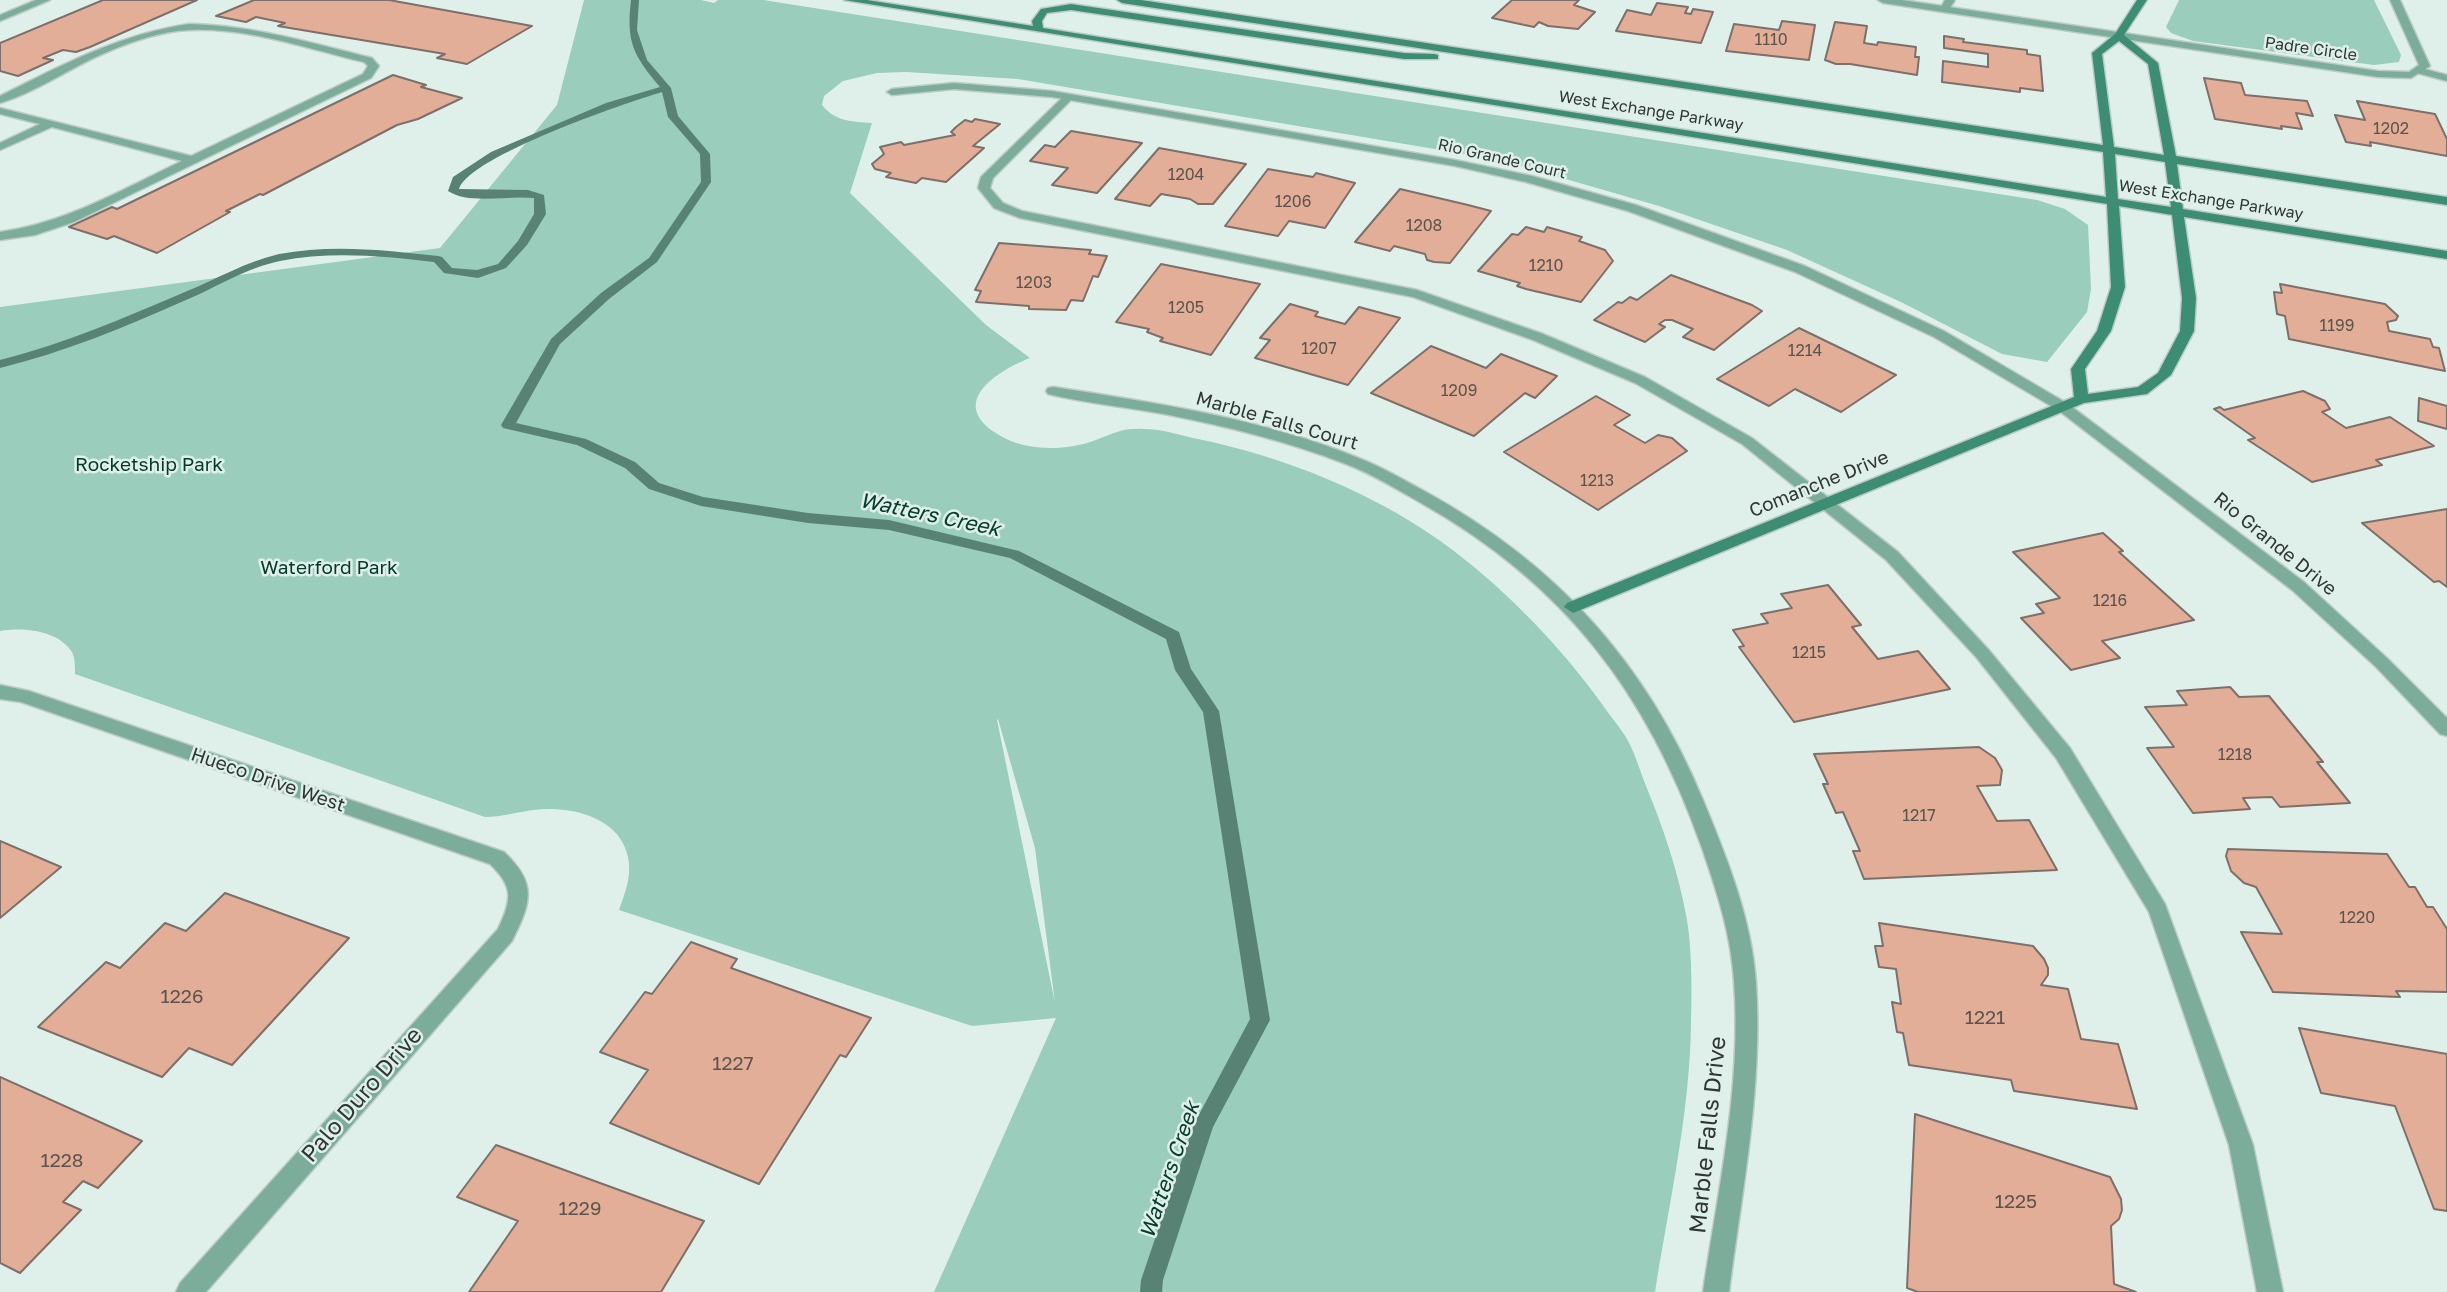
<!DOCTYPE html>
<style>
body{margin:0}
canvas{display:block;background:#dff0ea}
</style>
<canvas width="2447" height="1292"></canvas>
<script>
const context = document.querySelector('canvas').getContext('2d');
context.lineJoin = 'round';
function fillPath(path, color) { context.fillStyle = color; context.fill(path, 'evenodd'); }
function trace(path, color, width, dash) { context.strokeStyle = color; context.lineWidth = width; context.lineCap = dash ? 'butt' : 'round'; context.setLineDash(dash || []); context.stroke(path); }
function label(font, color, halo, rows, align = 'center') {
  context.font = font + ' "Golos Text",sans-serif'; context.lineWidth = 5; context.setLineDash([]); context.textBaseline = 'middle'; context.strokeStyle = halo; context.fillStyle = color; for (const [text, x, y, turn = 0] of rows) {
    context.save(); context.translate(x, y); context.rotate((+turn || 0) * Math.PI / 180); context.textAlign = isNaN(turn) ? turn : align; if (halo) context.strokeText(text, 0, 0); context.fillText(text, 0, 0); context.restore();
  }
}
const green = new Path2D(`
 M 584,0 L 701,0 L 714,3 L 718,0 L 763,0 L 2037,200 L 2065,209 L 2088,225 L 2091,289 L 2087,312 L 2047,362 L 2002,354 L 1901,302 L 1787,250 L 1659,206 L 1500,160 L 1018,79 L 906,72 L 877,73 L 843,81 L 824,96 L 822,105 C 834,121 853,122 872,123 L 850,193 L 986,325 L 1030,358 C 996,371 946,404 999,435 C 1027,452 1067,451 1096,440 C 1115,433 1122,428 1144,429 C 1160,429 1177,434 1193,438 C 1284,456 1379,494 1454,551 C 1511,595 1560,646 1602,704 C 1610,716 1620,727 1627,739 C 1635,753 1640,771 1646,786 C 1663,827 1678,871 1686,915 C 1692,943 1692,994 1691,1023 C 1690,1113 1669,1203 1655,1292 L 934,1292 L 1056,1018 L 972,1026 L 619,910 C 625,893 632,876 628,857 C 620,816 568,805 533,810 C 517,812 502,817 485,817 L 75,674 C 75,667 75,658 72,652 C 58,630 23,627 0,631 L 0,307 L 440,248 L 557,105 ZM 998,719 L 1035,848 L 1055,1003 L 997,720 Z
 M 2179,0 L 2374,0 L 2401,55 L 2399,62 L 2374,65 L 2193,41 L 2171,33 L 2166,27 Z`);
const stream = new Path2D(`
 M 631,0 L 639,0 L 637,30 L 647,60 L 671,88 L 678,116 L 710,154 L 711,182 L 657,262 L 609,299 L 560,344 L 516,423 L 586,439 L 635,462 L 659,483 L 703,497 L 808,513 L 889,520 L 1019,551 L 1179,632 L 1191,669 L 1219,711 L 1270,1020 L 1213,1127 L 1163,1280 L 1162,1292 L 1140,1292 L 1141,1280 L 1194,1124 L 1250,1019 L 1203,712 L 1175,670 L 1166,639 L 1010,558 L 889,530 L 808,523 L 701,506 L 649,489 L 625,468 L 577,445 L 503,428 L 501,425 L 551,339 L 601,293 L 649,258 L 701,182 L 700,154 L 668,117 L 662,92 C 625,103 470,156 459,189 L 528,190 L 544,195 L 546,214 L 527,245 L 506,268 L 478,278 L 444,273 L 434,262 C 383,256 331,251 280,261 C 246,268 217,287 186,300 C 125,327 65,352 0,368 L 0,360 C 64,344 124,318 185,292 C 217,279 245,262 279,254 C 331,244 385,250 438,256 L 442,257 L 452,268 L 477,270 L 498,264 L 518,241 L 534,214 L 534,198 C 508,195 469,205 448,191 L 453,177 L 491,152 L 606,103 L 660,87 C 633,55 626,42 631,0 Z`);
const building = new Path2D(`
 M 103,0 L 197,0 L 90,47 L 76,52 L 63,50 L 43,58 L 53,60 L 18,76 L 0,71 L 0,43 Z
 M 254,0 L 389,0 L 532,26 L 467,64 L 437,58 L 445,54 L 278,26 L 285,23 L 256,17 L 246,22 L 216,16 Z
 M 1512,0 L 1579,0 L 1574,5 L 1595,12 L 1578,29 L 1548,26 L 1539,22 L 1534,27 L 1492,18 Z
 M 1657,3 L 1688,7 L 1685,13 L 1691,14 L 1693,9 L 1713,12 L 1701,43 L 1616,31 L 1627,10 L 1651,15 Z
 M 1782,21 L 1815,25 L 1809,60 L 1726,51 L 1734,24 L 1779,30 Z
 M 1835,22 L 1867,26 L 1864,43 L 1877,45 L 1878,42 L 1916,47 L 1915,57 L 1919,57 L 1917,75 L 1850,64 L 1836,64 L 1825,60 Z
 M 1944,36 L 1964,39 L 1963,42 L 2027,50 L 2027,54 L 2040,56 L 2043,91 L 2020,88 L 2020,92 L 1942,82 L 1943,61 L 1988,67 L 1988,54 L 1944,48 Z
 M 393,75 L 426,85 L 421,87 L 462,98 L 418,119 L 397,125 L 263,195 L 260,194 L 226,211 L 230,212 L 157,253 L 114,236 L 107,239 L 69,227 L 112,207 L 117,209 Z
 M 2204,78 L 2241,83 L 2245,95 L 2307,101 L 2313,116 L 2296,113 L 2302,129 L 2281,126 L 2282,129 L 2215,119 Z
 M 2357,101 L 2435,114 L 2447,139 L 2447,156 L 2370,142 L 2371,146 L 2346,142 L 2335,115 L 2365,120 Z
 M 975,119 L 1000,124 L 973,146 L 984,148 L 946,182 L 922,178 L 916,183 L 886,177 L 891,173 L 875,169 L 872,164 L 884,154 L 880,147 L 901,142 L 904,145 L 955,135 L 951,132 L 956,127 L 965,120 L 972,122 Z
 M 1071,131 L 1142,143 L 1097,193 L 1052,185 L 1068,168 L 1030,161 L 1045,145 L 1055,147 Z
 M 1159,148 L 1246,164 L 1213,204 L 1198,204 L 1190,199 L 1161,194 L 1150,206 L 1115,199 Z
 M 1268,169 L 1313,177 L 1316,173 L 1355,183 L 1325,228 L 1289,221 L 1278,236 L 1225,226 Z
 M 1400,189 L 1468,205 L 1491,211 L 1450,263 L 1434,262 L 1427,260 L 1425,254 L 1394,246 L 1390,251 L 1355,242 Z
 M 1526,227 L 1544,232 L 1547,227 L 1582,237 L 1579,241 L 1605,250 L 1613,261 L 1581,302 L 1526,289 L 1517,286 L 1520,283 L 1478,271 L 1512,234 L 1518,235 Z
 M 999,243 L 1091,250 L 1089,254 L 1107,256 L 1098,277 L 1093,276 L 1083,301 L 1071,300 L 1066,310 L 1029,309 L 1029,306 L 976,302 L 981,291 L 975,290 Z
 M 1161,264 L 1260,284 L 1211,355 L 1160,341 L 1163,338 L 1147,332 L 1149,329 L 1116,322 Z
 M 1671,275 L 1752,305 L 1762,311 L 1714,350 L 1683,337 L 1693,329 L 1672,320 L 1665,320 L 1659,324 L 1665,327 L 1645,342 L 1594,320 L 1618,302 L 1622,303 L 1630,297 L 1637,300 Z
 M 2280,284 L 2385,304 L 2398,316 L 2396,320 L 2387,322 L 2389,331 L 2430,339 L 2433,347 L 2439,348 L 2445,371 L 2289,339 L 2285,316 L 2277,314 L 2274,292 L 2282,293 Z
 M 1290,304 L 1318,312 L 1315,316 L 1345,324 L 1359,307 L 1400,318 L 1348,385 L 1255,358 L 1270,340 L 1260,338 Z
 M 1799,328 L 1896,375 L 1841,412 L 1795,389 L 1769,406 L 1717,379 Z
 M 1431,346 L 1486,368 L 1501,354 L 1557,376 L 1535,398 L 1525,393 L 1474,436 L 1371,393 Z
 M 2303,391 L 2325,401 L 2330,409 L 2322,412 L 2346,428 L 2390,417 L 2434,446 L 2376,460 L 2382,465 L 2312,482 L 2248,440 L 2255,438 L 2214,409 L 2220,407 L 2224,410 Z
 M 1596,396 L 1630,415 L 1614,425 L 1645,443 L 1658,435 L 1672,438 L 1687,451 L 1598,510 L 1504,452 Z
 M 2419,398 L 2447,406 L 2447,429 L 2418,421 Z
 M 2447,509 L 2447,587 L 2439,581 L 2434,582 L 2362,523 Z
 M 2103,533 L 2123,551 L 2119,552 L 2194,620 L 2102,641 L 2120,658 L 2071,670 L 2021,618 L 2044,613 L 2036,604 L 2060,598 L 2013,552 Z
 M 1828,585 L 1861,625 L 1852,627 L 1878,659 L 1918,651 L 1950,689 L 1794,722 L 1739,647 L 1744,646 L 1733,630 L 1768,623 L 1761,614 L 1792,608 L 1781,594 Z
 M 2230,687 L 2239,697 L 2269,696 L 2323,762 L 2317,762 L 2350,803 L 2280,807 L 2272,797 L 2243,798 L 2250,809 L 2193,813 L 2147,748 L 2174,747 L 2145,707 L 2187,705 L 2177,691 Z
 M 1979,747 L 1995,758 L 2002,770 L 2000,785 L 1977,786 L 1997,821 L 2029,820 L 2057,870 L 1864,879 L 1853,851 L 1860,851 L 1843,812 L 1836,813 L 1823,784 L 1828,784 L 1814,754 Z
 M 0,841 L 61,867 L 0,918 Z
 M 2228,849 L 2387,854 L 2409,887 L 2415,887 L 2427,907 L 2433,907 L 2447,929 L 2447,992 L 2396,991 L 2400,997 L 2273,992 L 2241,932 L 2282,934 L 2256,887 L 2244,883 L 2231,871 L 2226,856 Z
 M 225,893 L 349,938 L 232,1065 L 189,1048 L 162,1077 L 38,1027 L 106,962 L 120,968 L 165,923 L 186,931 Z
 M 1879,923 L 2033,946 L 2044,959 L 2048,968 L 2048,975 L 2041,985 L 2068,989 L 2081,1039 L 2118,1044 L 2137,1109 L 2014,1091 L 2011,1080 L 1909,1065 L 1903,1033 L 1897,1032 L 1892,1002 L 1901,1004 L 1896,969 L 1879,967 L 1875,946 L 1883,946 Z
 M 691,942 L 737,959 L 731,968 L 871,1018 L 846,1057 L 840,1055 L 759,1184 L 610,1123 L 648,1070 L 600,1052 L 645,992 L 652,994 Z
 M 2299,1028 L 2447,1054 L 2447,1211 L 2434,1209 L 2395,1106 L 2321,1093 Z
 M 0,1077 L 142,1141 L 98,1188 L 83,1181 L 63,1202 L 81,1210 L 20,1273 L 0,1263 Z
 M 1915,1114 L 2110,1177 L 2121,1199 L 2122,1210 L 2119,1219 L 2111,1226 L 2114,1284 L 2136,1292 L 1918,1292 L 1907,1288 Z
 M 496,1145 L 704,1221 L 661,1292 L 469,1292 L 518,1221 L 457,1197 Z`);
const lane = new Path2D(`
 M 36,0 L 50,0 L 0,21 L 0,15 Z
 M 1945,0 L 1955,0 L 1948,11 L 1945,12 L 1940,9 Z
 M 189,24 C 251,25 312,43 372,58 L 379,66 L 371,78 L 74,222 L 35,235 L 0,240 L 0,232 C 66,223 123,189 182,161 L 52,127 L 0,150 L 0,143 L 40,124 L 0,114 L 0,108 L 191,156 L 363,74 L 368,66 L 364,62 C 308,49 248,27 190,30 C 162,31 133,41 107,52 C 71,67 37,92 0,103 L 0,96 C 62,65 120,34 189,24 Z
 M 2421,68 L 2447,75 L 2447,81 L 2417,73 L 2416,71 Z
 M 1065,95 L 1074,97 L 993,178 L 990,188 L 1003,203 L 1022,211 L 1417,290 L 1543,334 L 1645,377 L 1752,438 L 1898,552 L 1988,649 L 2070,748 L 2165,904 L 2253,1145 L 2283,1292 L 2257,1292 L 2229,1145 L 2149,912 L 2056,758 L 1976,657 L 1886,560 L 1742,444 L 1635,383 L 1533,340 L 1413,297 L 1020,218 L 994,208 L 978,188 L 981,177 Z`);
const street = new Path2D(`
 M 1878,0 L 1902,0 L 2378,71 L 2409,72 L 2419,65 L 2390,0 L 2400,0 L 2430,66 L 2411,78 L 2378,77 L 1883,3 Z
 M 954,83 L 1052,91 L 1455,160 L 1532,176 L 1636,205 L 1805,266 L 1944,331 L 2068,404 L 2304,582 L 2388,659 L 2447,718 L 2447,736 L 2440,734 L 2376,667 L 2292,590 L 2058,410 L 1934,337 L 1795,272 L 1628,211 L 1526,182 L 1455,166 L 1052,97 L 954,89 L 892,95 L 887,92 L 892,89 Z
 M 1053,387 C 1157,403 1264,419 1361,459 C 1384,468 1405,481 1426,492 C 1556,564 1646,662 1703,800 C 1727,858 1752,920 1756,983 C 1763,1086 1742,1190 1729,1292 L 1703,1292 C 1718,1190 1742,1085 1734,981 C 1731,934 1717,892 1702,848 C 1648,694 1565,584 1421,503 C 1397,489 1372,474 1346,464 C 1287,441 1226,426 1164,414 C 1125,407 1086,403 1048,394 L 1046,391 L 1048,388 Z
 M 0,685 L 29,691 L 504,852 C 538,884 531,903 512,941 L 206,1292 L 176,1292 L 180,1283 L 498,929 C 512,900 514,887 490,864 L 21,702 L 0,699 Z`);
const secondary = new Path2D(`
 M 844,0 L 867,0 L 1033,26 L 1032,21 L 1041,9 L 1071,4 L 1404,53 L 1434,54 L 1438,55 L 1438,59 L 1404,59 L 1071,10 L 1047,13 L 1042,21 L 1043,28 L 2106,197 L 2103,152 L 1122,3 L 1117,0 L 1141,0 L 2103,145 L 2092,53 L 2115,34 L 2137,0 L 2147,0 L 2124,35 L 2158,63 L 2176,156 L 2447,197 L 2447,205 L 2177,164 L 2183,209 L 2447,251 L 2447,259 L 2184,217 L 2196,298 L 2194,331 L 2171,375 L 2147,394 L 2084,403 L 1573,613 L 1564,607 L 1567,603 L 2074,397 L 2071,369 L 2097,331 L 2111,287 L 2107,204 ZM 2119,41 L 2148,64 L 2164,155 L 2114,147 L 2102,54 ZM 2115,154 L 2165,162 L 2171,207 L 2118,199 ZM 2119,206 L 2172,215 L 2182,298 L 2180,331 L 2158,373 L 2138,387 L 2088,394 L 2085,369 L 2111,331 L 2125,287 Z`);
const numberNames = [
 ["1110",1771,40],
 ["1202",2391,129],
 ["1204",1186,175],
 ["1206",1293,202],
 ["1208",1424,226],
 ["1210",1546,266],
 ["1203",1034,283],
 ["1205",1186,308],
 ["1199",2337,326],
 ["1207",1319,349],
 ["1214",1805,351],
 ["1209",1459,391],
 ["1213",1597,481],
 ["1216",2110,601],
 ["1215",1809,653],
 ["1218",2235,755],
 ["1217",1919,816],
 ["1220",2357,918]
];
const farStreetnames = [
 ["Padre Circle",2311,49,8],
 ["West Exchange Parkway",1651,111,9],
 ["Rio Grande Court",1502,159,13],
 ["West Exchange Parkway",2211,200,9]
];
const streetNames = [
 ["Marble Falls Court",1277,421,16],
 ["Comanche Drive",1819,484,-22],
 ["Rio Grande Drive",2275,544,39],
 ["Hueco Drive West",268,780,19]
];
const parkNames = [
 ["Rocketship Park",149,465],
 ["Waterford Park",329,568]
];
const nearNumbernames = [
 ["1226",182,997],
 ["1221",1985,1018],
 ["1227",733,1064],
 ["1228",62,1161],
 ["1225",2016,1202],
 ["1229",580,1209]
];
const waterNames = [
 ["Watters Creek",930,515,12],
 ["Watters Creek",1170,1170,-71]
];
const nearStreetnames = [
 ["Palo Duro Drive",362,1095,-49],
 ["Marble Falls Drive",1708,1135,-84]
];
fillPath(green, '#9acdbb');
fillPath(stream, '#588374');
fillPath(building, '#e2ae98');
trace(building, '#7d6f69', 2);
trace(lane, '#bccbc5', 3);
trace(street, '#bccbc5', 3);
trace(secondary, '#bccbc5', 3);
fillPath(lane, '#7cad9b');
fillPath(street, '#7cad9b');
fillPath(secondary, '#3d8d75');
label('16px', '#5c544c', null, numberNames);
label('16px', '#2f3633', '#dff0ea', farStreetnames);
label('19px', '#2f3633', '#dff0ea', streetNames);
label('19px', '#02392b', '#dff0ea', parkNames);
label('19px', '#5c544c', null, nearNumbernames);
label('italic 21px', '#053b2d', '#dff0ea', waterNames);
label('23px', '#2f3633', '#dff0ea', nearStreetnames);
</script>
